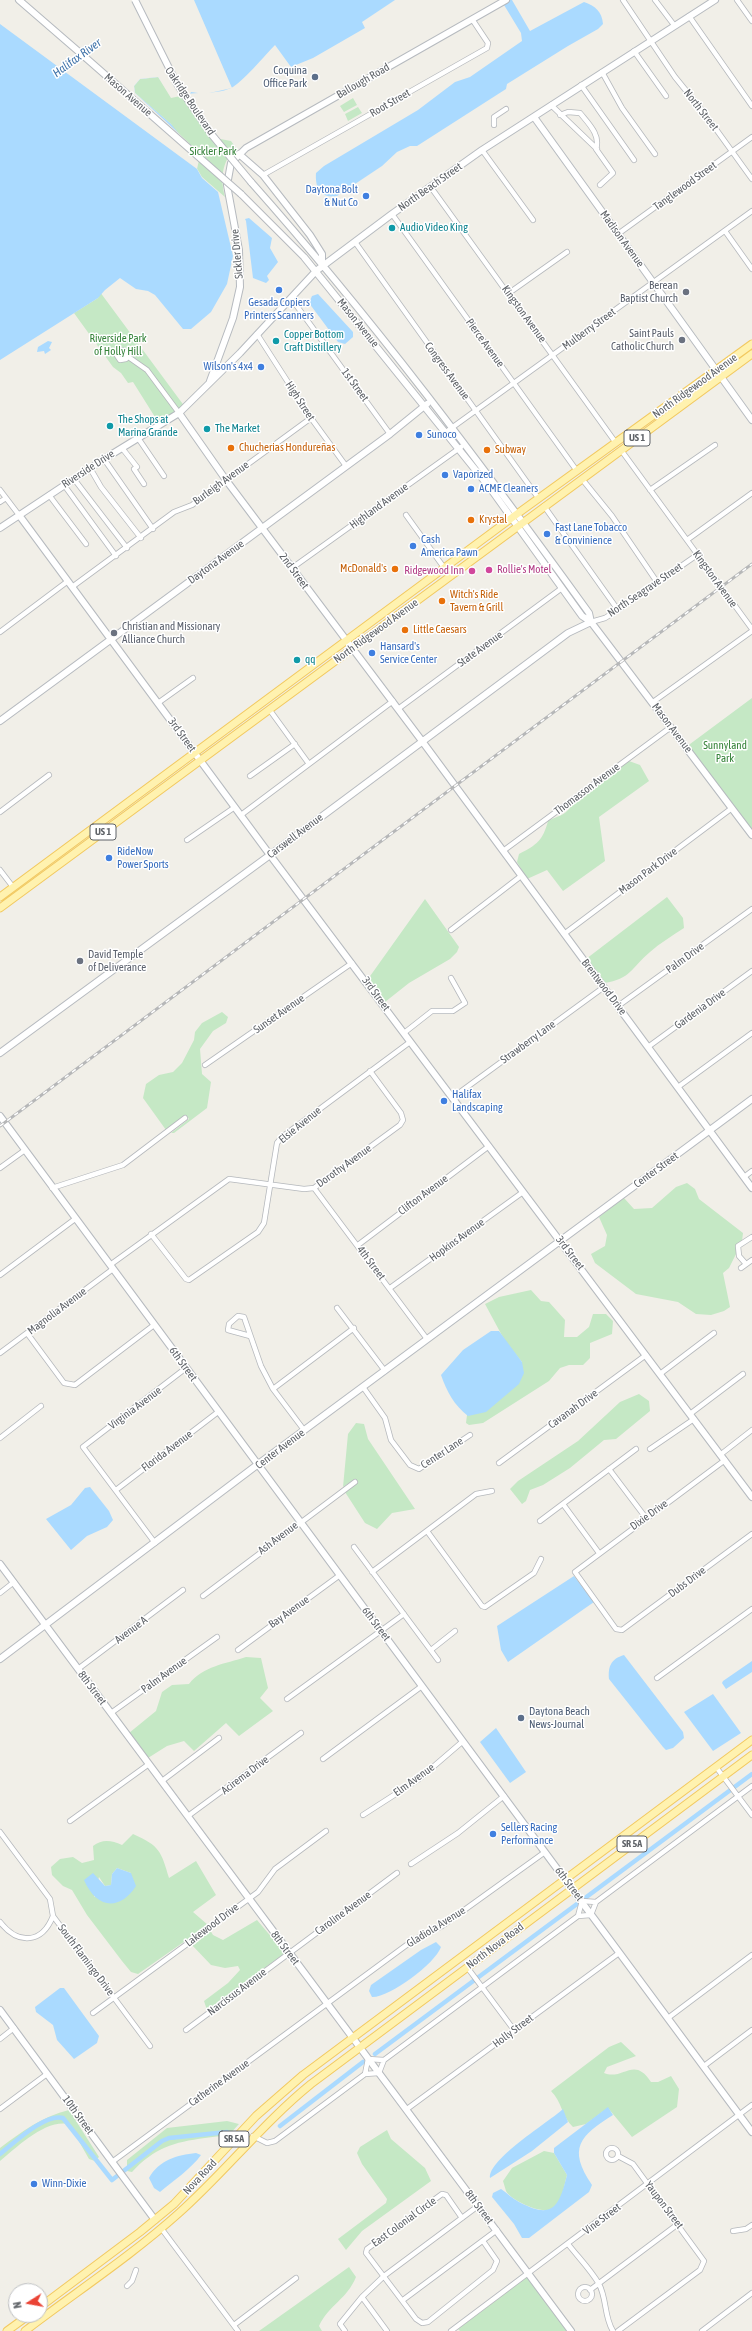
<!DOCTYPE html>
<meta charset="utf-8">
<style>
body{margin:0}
#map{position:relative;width:752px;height:2331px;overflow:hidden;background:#f1efe8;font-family:"Asap Condensed",sans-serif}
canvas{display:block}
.north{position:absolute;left:8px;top:2283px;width:40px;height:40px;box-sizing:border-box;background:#fff;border:1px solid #bfc1c3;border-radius:50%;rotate:259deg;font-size:11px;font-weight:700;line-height:16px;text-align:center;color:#5f6368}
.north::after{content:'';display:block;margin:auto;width:14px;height:18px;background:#ea4335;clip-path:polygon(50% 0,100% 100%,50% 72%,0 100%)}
</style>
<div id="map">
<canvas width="752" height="2331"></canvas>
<div class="north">N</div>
</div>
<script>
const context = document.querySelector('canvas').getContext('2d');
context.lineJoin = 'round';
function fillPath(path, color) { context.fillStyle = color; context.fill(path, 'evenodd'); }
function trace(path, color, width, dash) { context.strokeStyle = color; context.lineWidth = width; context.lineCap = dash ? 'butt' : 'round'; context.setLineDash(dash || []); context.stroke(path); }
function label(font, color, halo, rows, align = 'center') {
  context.font = font + ' "Asap Condensed",sans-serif'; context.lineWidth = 3; context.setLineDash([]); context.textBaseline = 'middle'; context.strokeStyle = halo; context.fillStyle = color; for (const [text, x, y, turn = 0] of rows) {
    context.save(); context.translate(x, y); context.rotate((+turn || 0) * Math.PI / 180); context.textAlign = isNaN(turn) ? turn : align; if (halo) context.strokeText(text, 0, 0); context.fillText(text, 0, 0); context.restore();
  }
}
const green = new Path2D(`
 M 158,77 L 184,94 L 215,138 L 231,141 L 236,148 C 222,161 220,178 225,197 L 202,177 L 171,124 L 135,93 L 134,86 L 140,79 Z
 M 353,98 L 357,105 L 344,112 L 340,106 Z
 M 358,107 L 362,113 L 348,121 L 345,114 Z
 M 100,292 L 185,407 L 160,425 L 133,382 L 128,383 L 121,373 L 113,367 L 74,313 L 98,298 Z
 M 752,698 L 752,835 L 686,747 Z
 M 629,761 L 640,765 L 649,781 L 599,817 L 605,861 L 563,891 L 547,870 L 527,879 L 517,862 L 519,854 C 537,845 543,840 548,821 C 557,816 569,815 571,803 Z
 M 667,897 L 683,918 L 684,928 C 672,936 660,943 650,952 C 631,968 631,979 604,983 L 586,959 Z
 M 425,899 L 459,947 L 457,952 L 450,959 L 409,983 L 385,1002 L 368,979 Z
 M 222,1012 L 228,1017 L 226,1023 L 213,1031 L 200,1049 L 202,1074 L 211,1082 L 207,1108 L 174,1133 L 171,1133 L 189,1119 L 186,1115 L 166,1130 L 143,1098 L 146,1084 L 159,1075 L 173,1072 L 182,1063 L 194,1040 L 195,1032 L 202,1023 Z
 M 687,1183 L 695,1189 L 699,1199 L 743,1233 L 742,1241 L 736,1247 L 736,1254 L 729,1268 L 723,1273 L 730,1307 L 724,1311 L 711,1315 L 696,1314 L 678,1302 L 636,1294 L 595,1263 L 591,1254 L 605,1246 L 607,1235 L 599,1217 L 624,1198 L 634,1209 L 652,1208 L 676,1187 Z
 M 531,1290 L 541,1301 L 549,1302 L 565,1320 L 564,1337 L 577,1337 L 589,1327 L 593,1314 L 606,1314 L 613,1321 L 612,1334 L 590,1343 L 590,1358 L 583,1365 L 569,1365 L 560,1368 L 549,1381 L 483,1423 L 469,1425 L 466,1423 L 467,1415 L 522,1362 L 506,1343 L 485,1304 L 499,1297 Z
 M 639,1394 L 649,1401 L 650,1411 L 616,1439 L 604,1440 L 570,1468 L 543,1485 L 530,1490 L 526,1501 L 522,1504 L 510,1489 L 518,1481 L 578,1441 L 620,1402 Z
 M 356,1423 L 364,1424 L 368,1439 L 415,1509 L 392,1513 L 377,1529 L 365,1523 L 345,1492 L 358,1482 L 355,1479 L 343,1487 L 348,1434 Z
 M 246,1657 L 261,1658 L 268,1688 L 260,1698 L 273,1711 L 239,1736 L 226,1723 L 194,1751 L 184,1741 L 167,1746 L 148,1758 L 129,1733 L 156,1711 L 162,1692 L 172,1685 L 189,1684 C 203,1666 225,1664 246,1657 Z
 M 133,1834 C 160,1846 161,1851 169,1878 L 196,1861 L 216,1895 L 193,1912 L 208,1925 L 138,1974 L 131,1972 L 122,1961 L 87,1915 L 72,1890 L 63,1886 L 52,1875 L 51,1867 L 60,1859 L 73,1857 L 82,1863 L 94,1860 L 93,1846 C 102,1839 111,1840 122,1845 ZM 117,1868 L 131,1873 L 94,1897 L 99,1877 L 105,1886 L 111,1885 L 112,1874 Z
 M 257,1920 L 285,1953 L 207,2010 L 204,2001 L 228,1983 L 240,1970 L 238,1966 L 225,1968 L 211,1965 L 191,1944 L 210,1930 L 213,1935 L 223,1940 Z
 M 621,2042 L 636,2056 L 607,2067 L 604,2073 C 623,2081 634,2055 651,2082 L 658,2082 L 671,2076 L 679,2089 L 677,2107 L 632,2137 L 608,2108 L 586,2124 L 573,2127 C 562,2117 562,2102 551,2091 L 609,2047 Z
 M 69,2110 L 99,2157 L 95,2161 L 89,2159 L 69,2124 C 45,2119 17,2147 0,2161 L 0,2148 C 21,2132 43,2116 69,2110 Z
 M 227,2121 L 239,2124 L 227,2137 C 220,2135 212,2137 205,2138 C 174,2142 154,2148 132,2172 L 127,2171 L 127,2160 L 167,2128 Z
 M 387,2130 L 391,2139 L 425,2168 L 431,2181 L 362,2231 L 346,2250 L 338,2239 L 386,2203 L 387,2199 L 362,2164 L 357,2153 L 360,2147 Z
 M 544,2151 L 554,2153 L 567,2175 C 564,2186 562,2203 552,2209 C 543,2215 510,2200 506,2191 C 505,2188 504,2184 503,2181 L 512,2168 Z
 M 349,2267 L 356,2277 C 347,2299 329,2305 319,2326 L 322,2331 L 259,2331 Z
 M 527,2277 L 568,2331 L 460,2331 L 458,2329 Z`);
const water = new Path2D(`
 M 0,0 L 395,0 L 362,22 L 365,28 L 313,58 L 291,67 L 275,45 C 266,54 241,84 231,88 C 213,96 192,90 173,97 L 158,77 L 140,79 L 134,86 L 135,93 L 171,124 L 198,157 L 197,169 L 202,178 L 218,192 L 233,256 L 227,284 L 211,312 L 191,329 L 183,329 L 155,295 L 148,291 L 136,289 L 120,278 L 105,290 L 98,298 L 0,360 Z
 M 501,0 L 512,0 L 530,31 L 584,2 C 595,6 602,11 603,24 L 598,29 L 568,46 L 507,84 L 506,89 L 417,146 L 410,146 L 397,152 L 382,166 L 337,196 C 320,199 315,187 316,173 L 324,166 L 418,110 L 455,82 L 470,77 L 522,41 L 521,33 Z
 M 249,218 L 272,238 L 270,248 L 278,262 L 267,276 L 269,280 L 266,283 L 253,278 L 246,221 L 245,219 Z
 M 318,294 L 353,332 L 353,337 L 345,344 L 338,342 L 309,303 L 312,296 Z
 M 48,341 L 52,342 L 49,348 L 51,350 L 45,354 L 44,351 L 37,352 L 38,347 Z
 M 491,1331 L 499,1331 L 522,1362 L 524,1373 L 519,1384 L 486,1412 L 468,1416 C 454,1405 447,1392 441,1375 L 463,1350 Z
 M 90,1487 L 109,1511 L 113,1520 L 107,1527 L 87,1536 L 71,1550 L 46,1519 L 71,1505 L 85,1488 Z
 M 574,1576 L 594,1602 L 508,1662 L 501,1650 L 497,1626 Z
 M 624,1655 L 683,1732 L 684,1738 L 673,1748 L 666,1750 L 663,1747 L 609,1679 C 608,1666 611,1659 624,1655 Z
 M 752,1661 L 752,1672 L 726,1689 L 722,1683 L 723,1681 Z
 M 713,1694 L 741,1733 L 713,1751 L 684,1712 Z
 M 496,1728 L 526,1772 L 510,1783 L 480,1742 Z
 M 117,1868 L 131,1873 L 136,1886 C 119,1912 96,1908 84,1880 L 93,1873 L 105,1886 L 111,1885 L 112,1874 Z
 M 436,1942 L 441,1947 C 435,1964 389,1998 372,1997 L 369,1991 L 371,1985 L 421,1950 Z
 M 60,1988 L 64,1988 L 99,2036 L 97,2043 L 74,2059 L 57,2040 L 53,2025 L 36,2012 L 35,2007 Z
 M 608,2107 L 613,2115 C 580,2136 567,2148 592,2185 L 589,2192 L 529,2238 L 522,2238 L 514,2224 L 492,2197 L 493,2193 L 501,2189 C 507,2193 513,2199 519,2202 C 553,2220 559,2207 567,2175 L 554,2153 L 554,2148 Z
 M 563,2109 L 568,2122 L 532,2151 L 490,2178 C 488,2159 549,2122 563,2109 Z
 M 196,2153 L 201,2155 C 192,2168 172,2182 160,2192 L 154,2188 L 149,2178 C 159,2160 177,2155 196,2153 Z`);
const pier = new Path2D(`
 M 0,0 L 194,0 L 232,88 L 205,94 L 191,92 L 190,94 L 171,98 L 158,77 L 140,79 L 134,86 L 135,93 L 188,142 L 200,156 L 197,169 L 0,24 Z`);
const canal = new Path2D(`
 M 375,2054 L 752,1774
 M 280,2126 L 363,2062
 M 0,2154 C 14,2143 45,2113 63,2118 L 112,2180 L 162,2141 L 169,2138 L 227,2132`);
const street = new Path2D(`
 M 623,0 L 675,77 L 705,114 L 752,179
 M 655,0 L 674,25
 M 737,0 L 752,21
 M 689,16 L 752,106
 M 634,51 L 666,96
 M 602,72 L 622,108 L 655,154
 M 581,85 L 634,160
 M 551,105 L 597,149
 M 560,115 L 568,112 L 580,113 C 588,123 601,135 596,149 L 613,173 L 600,185
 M 494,125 L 494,117 L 506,109
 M 482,150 L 533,220
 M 263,175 L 487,48 L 488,43 L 472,19
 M 430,186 L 616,443
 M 392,214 L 577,471
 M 725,231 L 752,269
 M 618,234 L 752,137
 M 355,242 L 539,499
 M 509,293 L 567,252
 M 291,298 L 390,434
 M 257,334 L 311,418 L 346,466
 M 127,356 L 126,359 L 120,360 L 116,354 L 120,350 L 126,351 L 127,356 L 147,370 L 179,413
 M 446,432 L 752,211
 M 138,438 L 164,476
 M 122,448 L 137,467 L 134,469 L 144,484
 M 621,450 L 752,629
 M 104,459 L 153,529
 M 90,468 L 101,487 L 141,538
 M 74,479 L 127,548
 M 582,479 L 612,516 L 657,582
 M 64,485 L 116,556
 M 0,490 L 19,515
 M 650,490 L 715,445
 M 49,495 L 86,544
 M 0,502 L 6,498
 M 544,506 L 618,610
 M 406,515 L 445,569
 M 687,540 L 752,493
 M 292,568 L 461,447
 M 72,587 L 174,512 L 192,505 L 311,418
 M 591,622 L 605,618 L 618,610 L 697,555
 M 0,632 L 68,581
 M 653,702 L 752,631
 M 158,703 L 193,678
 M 269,709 L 309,764
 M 398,709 L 562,588
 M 250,776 L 295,744
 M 0,812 L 49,775
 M 241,815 L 393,701
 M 187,840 L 235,807
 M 503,851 L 671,727
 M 0,870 L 13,887
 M 451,930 L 521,876
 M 564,934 L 732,808
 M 618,1006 L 752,909
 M 404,1033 L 432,1011 L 453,1011 L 465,1003 L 451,978
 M 648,1047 L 752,971
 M 205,1065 L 352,963
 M 678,1087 L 752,1033
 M 452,1098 L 604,987
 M 0,1168 L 25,1150
 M 744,1177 L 752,1171
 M 52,1188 L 123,1165 L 185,1118
 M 314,1188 L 427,1339
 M 151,1234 L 186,1279 L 189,1280 L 258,1232 L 264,1223 L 277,1143 L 282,1137 L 410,1042
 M 358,1245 L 489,1146
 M 746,1264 L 739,1256 L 738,1246 L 752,1237
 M 110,1265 L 229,1179 L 304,1189 L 314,1188 L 400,1125 L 403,1120 L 401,1113 L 370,1071
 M 741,1268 L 752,1260
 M 0,1275 L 75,1219
 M 390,1288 L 523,1192
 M 337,1308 L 385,1371
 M 27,1333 L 64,1383 L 75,1385 L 154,1325
 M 250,1336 L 228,1330 L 229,1324 L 238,1316 L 244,1317 L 261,1366 L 273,1389 L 304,1430
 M 0,1353 L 113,1269
 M 660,1374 L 714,1333
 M 363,1387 L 385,1418 L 391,1440 L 410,1465 L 419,1469 L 470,1435
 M 273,1389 L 354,1328
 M 690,1414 L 743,1374
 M 0,1438 L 41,1406
 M 650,1449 L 694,1419
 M 720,1455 L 752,1430
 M 725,1460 L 575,1572 L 616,1629 L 622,1630 L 752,1534
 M 499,1463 L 646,1355
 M 609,1469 L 646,1518
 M 116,1490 L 218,1412
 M 563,1504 L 599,1553
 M 540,1521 L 636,1449
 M 427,1531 L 482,1606 L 485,1607 L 534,1573 L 541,1559
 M 155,1543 L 83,1447 L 186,1368
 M 354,1547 L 438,1660
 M 372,1572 L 476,1494 L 492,1491
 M 0,1593 L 14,1582
 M 203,1596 L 355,1482
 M 238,1650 L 340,1575
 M 431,1650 L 455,1631
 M 78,1669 L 183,1590
 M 657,1678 L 752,1609
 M 287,1699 L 404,1614
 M 111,1713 L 217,1637
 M 323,1759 L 422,1686
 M 716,1767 L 752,1815
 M 162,1781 L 219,1738
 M 363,1815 L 419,1779 L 462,1742
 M 188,1816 L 301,1733
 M 70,1821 L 149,1764
 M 0,1832 L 50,1899 L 53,1916 L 150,2046
 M 411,1864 L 458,1833 L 504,1796
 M 578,1916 L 582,1901 L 596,1902
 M 0,1922 C 18,1945 42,1944 53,1916
 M 467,1967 L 514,2030
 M 93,2013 L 258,1892 L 275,1869 L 326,1831
 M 668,2018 L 752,1955
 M 186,2030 L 397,1873
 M 0,2039 L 14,2028
 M 704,2066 L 752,2030
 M 365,2074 L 368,2059 L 384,2060
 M 0,2109 L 47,2074
 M 407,2109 L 619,1953
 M 253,2136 L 267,2143 L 275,2141 L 365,2074 L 379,2073 L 384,2060 L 578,1916 L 591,1915 L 596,1902 L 752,1786
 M606 2154a6 6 0 1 1 12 0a6 6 0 1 1-12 0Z
 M 112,2162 L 412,1941 L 442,1926 L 545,1852
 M 462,2218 L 446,2195 L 442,2194 L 367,2249 L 366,2253 L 416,2319 L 422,2323 L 428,2322 L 493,2270 L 497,2261 L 483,2241
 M 161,2228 L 238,2331
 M 733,2231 L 746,2229 L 752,2225
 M 568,2244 C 578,2257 591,2270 599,2284 C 607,2299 604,2317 613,2331
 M 127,2286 L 132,2281 L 136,2270
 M578 2294a7 7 0 1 1 14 0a7 7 0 1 1-14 0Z
 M 590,2290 L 678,2224
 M 362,2297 L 387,2331
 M 403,2300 L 497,2230
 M 234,2325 L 296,2278
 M 345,2331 L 340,2324 L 362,2297 L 384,2276 L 478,2206
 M 451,2331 L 752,2105
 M 618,2331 L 700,2270 L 704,2261 L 633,2164 L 618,2156
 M 702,2331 L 752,2293`);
const secondary = new Path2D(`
 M 19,0 L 86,58
 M 534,117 L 752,420
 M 239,154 L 263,175 L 310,235 L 322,254 L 322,266
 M 251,182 C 372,318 482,465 589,613 L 591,622
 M 241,194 L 304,257 L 490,488 L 582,616 L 591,622 L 610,647 L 752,835
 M 210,381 L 233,318 L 240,287 L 239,250 L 227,185 L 231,163 L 246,148 L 506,0
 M 179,413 L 226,480 L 422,741 L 752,1188
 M 19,515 L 270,855 L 752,1497
 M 0,528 L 104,459 L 179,413 L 240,353 L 316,271 L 392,214 L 482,150 L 715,0
 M 0,721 L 390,434 L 427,404
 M 0,1053 L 270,855 L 568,633 L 591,622
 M 0,1116 L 752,2132
 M 0,1564 L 571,2331
 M 0,1659 L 257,1465 L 752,1099
 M 0,2010 L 155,2220`);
const primary = new Path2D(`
 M 0,897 L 517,514 L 752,344
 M 0,908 L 752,354
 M 40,2307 L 140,2232 L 174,2204 L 256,2116 L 303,2075 L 752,1740
 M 7,2331 L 29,2315
 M 25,2331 C 76,2292 131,2256 179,2213 C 225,2172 263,2123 311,2084 L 752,1755`);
const rail = new Path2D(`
 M 0,1126 L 752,564`);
const secondaryBridge = new Path2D(`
 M 135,0 L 177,84 L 212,135 L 251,182
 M 86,58 L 241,194`);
const markers = [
 [315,77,4,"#5c6f8a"],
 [366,196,4,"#3f7fe0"],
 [392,228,4,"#0f9aa8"],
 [279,290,4,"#3f7fe0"],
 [686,292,4,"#6b7280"],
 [682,340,4,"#6b7280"],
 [276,341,4,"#0f9aa8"],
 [261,367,4,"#3f7fe0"],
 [110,426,4,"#0f9aa8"],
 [207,429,4,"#0f9aa8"],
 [419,435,4,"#3f7fe0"],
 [231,448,4,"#e8710a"],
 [487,450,4,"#e8710a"],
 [445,475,4,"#3f7fe0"],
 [471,489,4,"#3f7fe0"],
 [471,520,4,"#e8710a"],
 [547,534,4,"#3f7fe0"],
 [413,546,4,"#3f7fe0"],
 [395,569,4,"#e8710a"],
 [489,570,4,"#d1479c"],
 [472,571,4,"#d1479c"],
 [442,601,4,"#e8710a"],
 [405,630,4,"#e8710a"],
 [114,633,4,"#6b7280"],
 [372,653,4,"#3f7fe0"],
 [297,660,4,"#0f9aa8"],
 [109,858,4,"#3f7fe0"],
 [80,961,4,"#6b7280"],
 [444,1101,4,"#3f7fe0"],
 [521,1718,4,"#5c6f8a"],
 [493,1834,4,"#3f7fe0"],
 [34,2184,4,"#3f7fe0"]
];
const shields = [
 [637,438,26],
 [103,832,26],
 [632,1844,30],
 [234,2139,30]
];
const shieldNames = [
 ["US 1",637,438],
 ["US 1",103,832],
 ["SR 5A",632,1844],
 ["SR 5A",234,2139]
];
const serviceNames = [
 ["Coquina",307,71],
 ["Office Park",307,84],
 ["Daytona Beach",529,1712,"left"],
 ["News-Journal",529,1725,"left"]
];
const streetNames = [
 ["Ballough Road",363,81,-30],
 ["Mason Avenue",128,95,41],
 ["Oakridge Boulevard",190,101,56],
 ["Root Street",390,103,-30],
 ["North Street",701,110,52],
 ["Tanglewood Street",685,186,-36],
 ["North Beach Street",430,187,-35],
 ["Madison Avenue",622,239,54],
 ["Sickler Drive",237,254,-95],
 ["Kingston Avenue",524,314,54],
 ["Mason Avenue",358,323,51],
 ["Mulberry Street",589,329,-36],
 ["Pierce Avenue",485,343,54],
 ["Congress Avenue",447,371,54],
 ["1st Street",355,385,54],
 ["North Ridgewood Avenue",695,386,-36],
 ["High Street",300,401,57],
 ["Riverside Drive",88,469,-33],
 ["Burleigh Avenue",221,483,-36],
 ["Highland Avenue",379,506,-36],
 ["Daytona Avenue",216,562,-36],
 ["2nd Street",294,571,54],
 ["Kingston Avenue",715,579,54],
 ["North Seagrave Street",645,590,-34],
 ["North Ridgewood Avenue",376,631,-36],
 ["State Avenue",480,649,-36],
 ["Mason Avenue",672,728,53],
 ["3rd Street",182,735,54],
 ["Thomasson Avenue",587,789,-37],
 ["Carswell Avenue",295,836,-37],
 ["Mason Park Drive",648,871,-37],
 ["Palm Drive",685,958,-36],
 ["Brentwood Drive",604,987,53],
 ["3rd Street",376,994,54],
 ["Gardenia Drive",700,1009,-36],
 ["Sunset Avenue",279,1014,-35],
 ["Strawberry Lane",528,1042,-36],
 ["Elsie Avenue",300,1125,-39],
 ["Dorothy Avenue",344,1166,-36],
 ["Center Street",656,1170,-36],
 ["Clifton Avenue",423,1195,-37],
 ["Hopkins Avenue",457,1240,-36],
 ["3rd Street",570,1253,53],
 ["4th Street",371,1263,53],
 ["Magnolia Avenue",57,1311,-37],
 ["6th Street",183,1364,54],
 ["Virginia Avenue",135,1408,-37],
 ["Cavanah Drive",573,1409,-36],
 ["Center Avenue",280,1449,-37],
 ["Florida Avenue",167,1451,-37],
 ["Center Lane",442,1453,-33],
 ["Dixie Drive",649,1515,-36],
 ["Ash Avenue",278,1538,-37],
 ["Dubs Drive",687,1582,-37],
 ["Bay Avenue",289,1612,-36],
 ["6th Street",376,1624,53],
 ["Avenue A",131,1630,-37],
 ["Palm Avenue",164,1675,-36],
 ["8th Street",92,1688,53],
 ["Acirema Drive",245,1775,-37],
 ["Elm Avenue",414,1780,-36],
 ["6th Street",569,1884,53],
 ["Caroline Avenue",343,1913,-36],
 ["Lakewood Drive",212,1925,-37],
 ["Gladiola Avenue",436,1927,-32],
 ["North Nova Road",495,1946,-37],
 ["8th Street",285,1948,53],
 ["South Flamingo Drive",86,1960,53],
 ["Narcissus Avenue",237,1992,-37],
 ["Holly Street",513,2031,-37],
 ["Catherine Avenue",219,2083,-36],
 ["10th Street",78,2115,54],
 ["Nova Road",200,2177,-47],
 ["Yaupon Street",664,2205,53],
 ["8th Street",479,2207,53],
 ["Vine Street",602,2219,-37],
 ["East Colonial Circle",404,2222,-36]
];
const parkNames = [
 ["Sickler Park",213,152],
 ["Riverside Park",118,339],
 ["of Holly Hill",118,352],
 ["Sunnyland",725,746],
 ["Park",725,759]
];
const shopNames = [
 ["Daytona Bolt",358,190,"right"],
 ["& Nut Co",358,203,"right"],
 ["Gesada Copiers",279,303,"center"],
 ["Printers Scanners",279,316,"center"],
 ["Wilson's 4x4",253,367,"right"],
 ["Sunoco",427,435],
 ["Vaporized",453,475],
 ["ACME Cleaners",479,489],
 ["Fast Lane Tobacco",555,528],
 ["& Convinience",555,541],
 ["Cash",421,540],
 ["America Pawn",421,553],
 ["Hansard's",380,647],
 ["Service Center",380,660],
 ["RideNow",117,852],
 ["Power Sports",117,865],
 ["Halifax",452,1095],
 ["Landscaping",452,1108],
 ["Sellers Racing",501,1828],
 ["Performance",501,1841],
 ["Winn-Dixie",42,2184]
];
const cultureNames = [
 ["Audio Video King",400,228],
 ["Copper Bottom",284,335],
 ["Craft Distillery",284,348],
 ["The Shops at",118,420],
 ["Marina Grande",118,433],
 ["The Market",215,429],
 ["qq",305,660]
];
const worshipNames = [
 ["Berean",678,286],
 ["Baptist Church",678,299],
 ["Saint Pauls",674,334],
 ["Catholic Church",674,347],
 ["Christian and Missionary",122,627,"left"],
 ["Alliance Church",122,640,"left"],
 ["David Temple",88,955,"left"],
 ["of Deliverance",88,968,"left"]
];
const foodNames = [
 ["Chucherias Hondureñas",239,448],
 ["Subway",495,450],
 ["Krystal",479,520],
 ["McDonald's",387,569,"right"],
 ["Witch's Ride",450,595],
 ["Tavern & Grill",450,608],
 ["Little Caesars",413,630]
];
const hotelNames = [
 ["Rollie's Motel",497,570],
 ["Ridgewood Inn",464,571,"right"]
];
const waterNames = [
 ["Halifax River",77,58,-36]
];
fillPath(green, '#c5e8c5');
fillPath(water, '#aadaff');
fillPath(pier, '#f1efe8');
trace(canal, '#aadaff', 4.5);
trace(street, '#b5b8bc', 6);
trace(secondary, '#b6babf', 8);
trace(primary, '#f2c960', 9);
trace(street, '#fff', 4.5);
trace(secondary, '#fff', 6);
trace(primary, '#fff2af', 7);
trace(rail, '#b6b7b8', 3);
trace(rail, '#fff', 1.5, [4.5]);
trace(secondaryBridge, '#b6babf', 8, []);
trace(secondaryBridge, '#fff', 6);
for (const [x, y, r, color] of markers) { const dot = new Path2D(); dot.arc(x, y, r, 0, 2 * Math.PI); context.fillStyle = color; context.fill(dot); trace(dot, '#fff', 1.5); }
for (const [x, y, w] of shields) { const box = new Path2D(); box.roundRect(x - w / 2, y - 8, w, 16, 3); context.fillStyle = '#fff'; context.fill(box); trace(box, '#5f6368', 1); }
label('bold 10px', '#5f6368', null, shieldNames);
label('11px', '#4e5e75', '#fff', serviceNames, 'right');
label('11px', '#5f6368', '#fff', streetNames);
label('11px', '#348238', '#fff', parkNames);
label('11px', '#366cbe', '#fff', shopNames, 'left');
label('11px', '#0d838f', '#fff', cultureNames, 'left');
label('11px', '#5b616d', '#fff', worshipNames, 'right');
label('11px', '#c56008', '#fff', foodNames, 'left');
label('11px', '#b23c85', '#fff', hotelNames, 'left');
label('italic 12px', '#4174aa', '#fff', waterNames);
</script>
